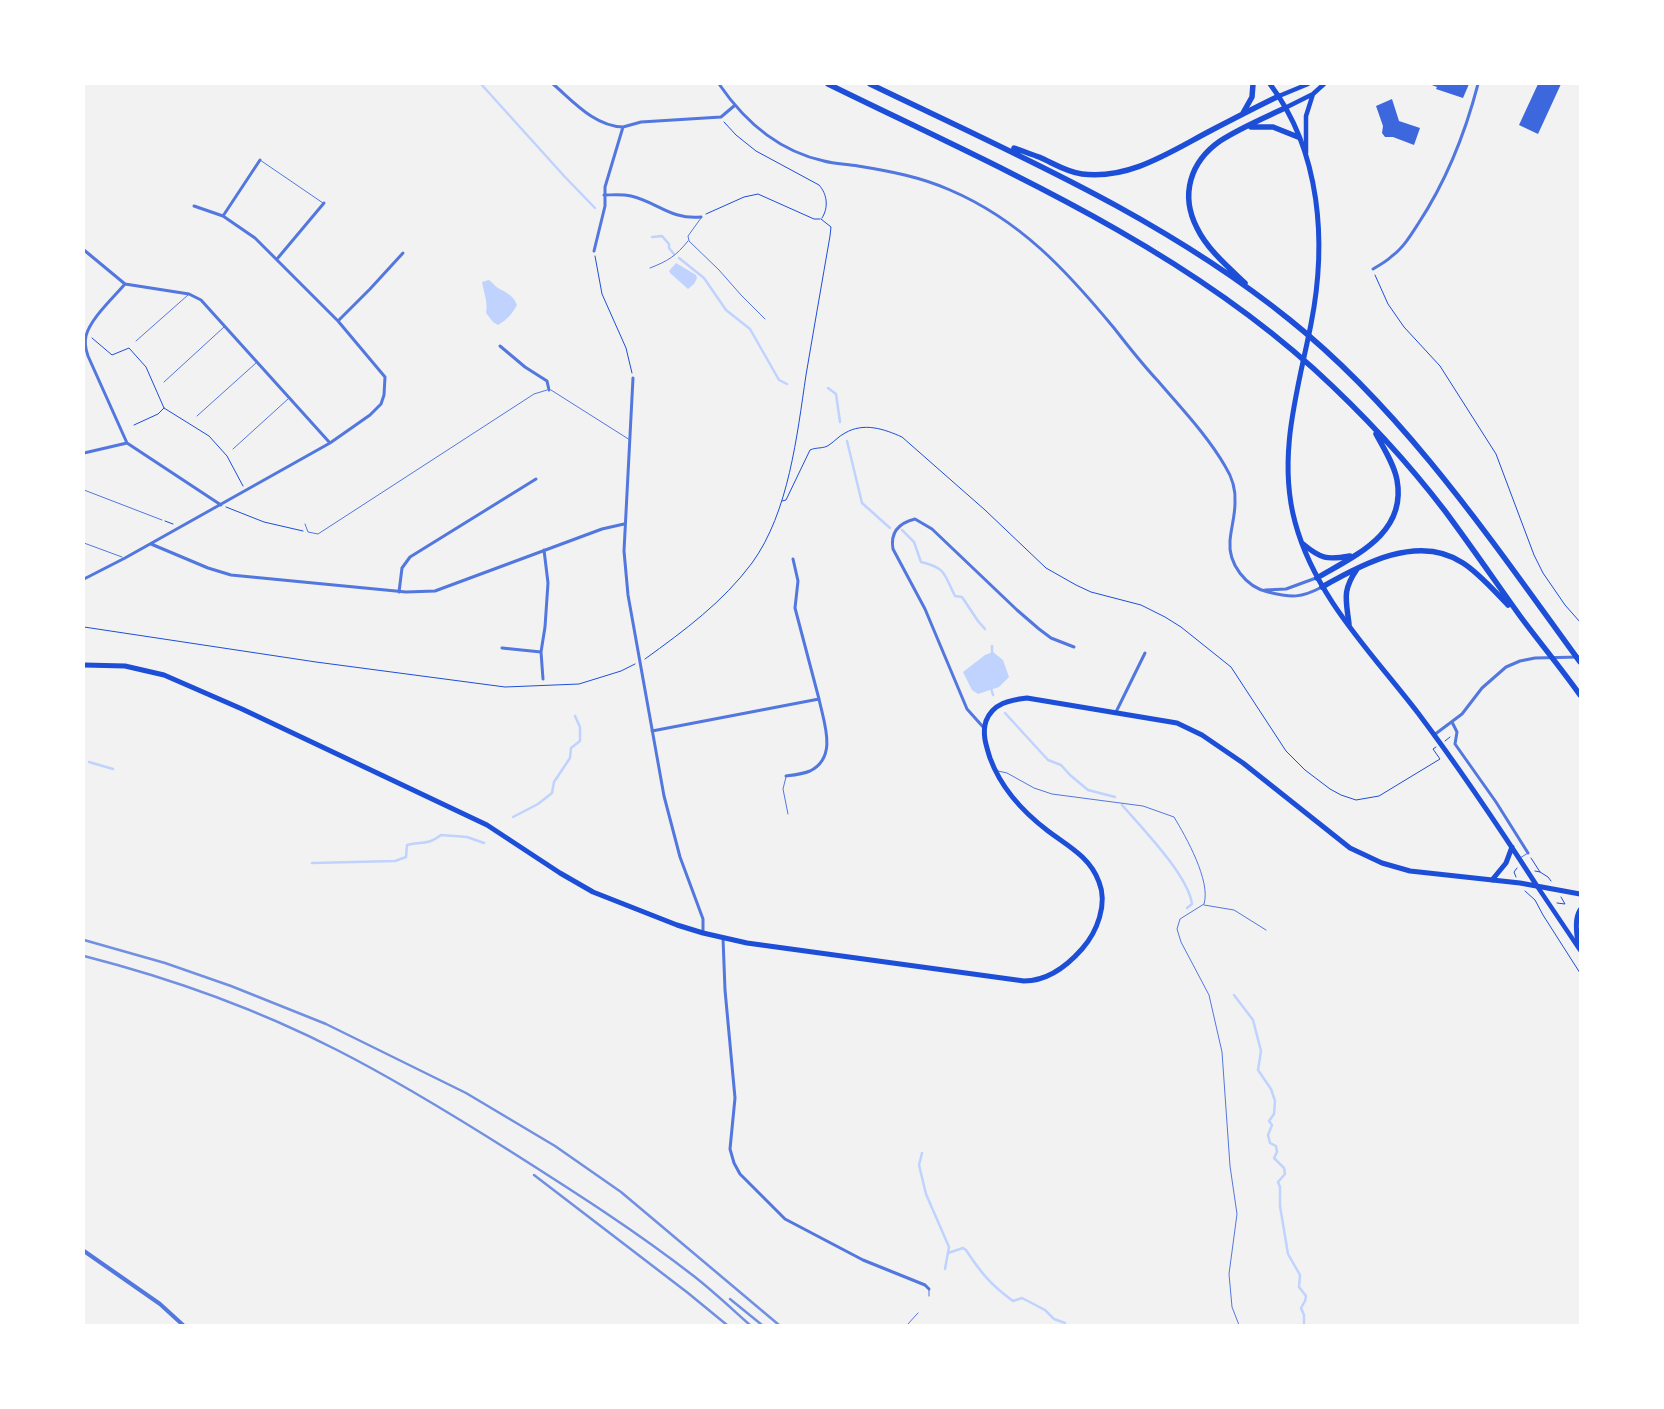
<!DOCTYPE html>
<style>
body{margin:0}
#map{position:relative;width:1664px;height:1409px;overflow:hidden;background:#f2f2f2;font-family:Helvetica,sans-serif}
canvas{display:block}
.frame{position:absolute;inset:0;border:85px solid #fff;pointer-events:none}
</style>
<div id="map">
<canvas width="1664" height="1409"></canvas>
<div class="frame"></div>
</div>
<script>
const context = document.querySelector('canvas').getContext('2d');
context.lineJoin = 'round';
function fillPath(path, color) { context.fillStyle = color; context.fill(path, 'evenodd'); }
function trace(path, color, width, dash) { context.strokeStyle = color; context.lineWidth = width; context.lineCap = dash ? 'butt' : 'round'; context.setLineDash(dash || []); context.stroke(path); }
const water = new Path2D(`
 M 676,263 L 696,275 L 697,278 L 694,284 L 688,289 L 670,273 L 669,271 Z
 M 489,280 C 492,282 495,286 498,288 C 507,293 513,295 517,305 C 512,314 507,320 498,325 L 493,322 L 486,313 C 488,302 484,294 482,282 Z
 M 993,652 L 1003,660 L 1009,677 L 999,687 L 978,694 L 972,690 L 963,672 L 985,655 Z`);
const stream = new Path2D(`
 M 481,84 L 565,177 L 595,208
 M 652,237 L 662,236 L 669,244 L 669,248 L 674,254
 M 679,258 L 704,278 L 726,310 L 750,329 L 779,380 L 787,384
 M 828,388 L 836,394 L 840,422
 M 847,441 L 862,503 L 890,528
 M 902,530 L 914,542 L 921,562 C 947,568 944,575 955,596 L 962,597 L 978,621 L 985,629
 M 992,646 L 992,655
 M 991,688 L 993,695
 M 1005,713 L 1048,760 L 1061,765 L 1070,775 L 1088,790 L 1115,797
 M 89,762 L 113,769
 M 1122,805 C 1142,828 1188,875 1192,904 L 1187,908
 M 513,817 L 538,804 L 552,793 L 554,782 L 570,758 L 571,748 L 580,741 L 580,727 L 575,716
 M 312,863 L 395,861 L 406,857 L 407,845 C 423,841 426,846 441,835 L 467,837 L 484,843
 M 1234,995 L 1253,1020 L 1261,1051 L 1258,1070 L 1271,1089 L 1275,1101 L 1274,1114 L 1269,1121 L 1272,1125 L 1268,1135 L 1270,1143 L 1276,1146 L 1277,1152 L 1274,1158 L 1284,1168 L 1285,1174 L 1278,1182 L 1280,1187 L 1280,1206 L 1288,1254 L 1300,1275 L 1299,1287 L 1306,1296 L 1305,1301 L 1301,1308 L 1304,1315 L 1304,1325
 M 922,1153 L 919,1165 L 926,1194 L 949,1247 L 945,1269
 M 948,1253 L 963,1248 L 966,1250 C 981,1273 991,1285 1013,1301 L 1022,1298 L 1045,1310 L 1054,1319 L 1065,1323`);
const building = new Path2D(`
 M 1429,84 L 1469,84 L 1463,98 L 1436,89 L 1437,87 Z
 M 1538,84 L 1561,84 L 1538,134 L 1519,125 Z
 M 1392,99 L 1399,121 L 1420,128 L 1414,145 L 1393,137 L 1385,137 L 1382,133 L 1383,126 L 1376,106 Z`);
const path = new Path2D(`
 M 724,122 L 736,135 L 756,151 L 819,185 C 827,194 829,207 822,218
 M 706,214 L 744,197 L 758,194 L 814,219 L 820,219
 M 595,256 L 602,294 L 626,348 L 632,373
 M 1375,275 L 1388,304 L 1404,327 L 1440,366 L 1496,454 L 1534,555 L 1543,573 L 1565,605 L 1580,622
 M 92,338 L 112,355 L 129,348 L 146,367 L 164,408 L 209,436 L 227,456 L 243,486
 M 134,425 L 158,414 L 164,408
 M 782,501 L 786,500 L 810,450 C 816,447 824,449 829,445 C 835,441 839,436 845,433 C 864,422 884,429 902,437 L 985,510 L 1046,568 L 1076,585 L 1091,592 L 1141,605 L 1165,617 L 1181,627 L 1231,667 L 1286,751 L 1305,770 L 1330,789 L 1341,795 L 1356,800 L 1379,796 L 1440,759 L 1433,749 L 1436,747
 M 226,507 L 264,522 L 303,531
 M 165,521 L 173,524
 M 84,627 L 316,662 L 505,687 L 579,684 L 621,671 L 635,664
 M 645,659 C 685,630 723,602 752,563 C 789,512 797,435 806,375 C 814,328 822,282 830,236 L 831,227 L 821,219
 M 1445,741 L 1450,737
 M 1531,858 L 1540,872 L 1548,877 L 1551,881
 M 1535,871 L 1540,872
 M 1516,877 L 1514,872 L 1517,868
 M 1525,891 L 1535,900 L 1543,915 L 1580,973
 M 1557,903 L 1565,904 L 1561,897`);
const service = new Path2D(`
 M 260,160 L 323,203
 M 701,218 L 688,236 L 689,241 L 719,270 L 741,295 L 765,319
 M 650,268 C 668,261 676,256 688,241
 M 136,341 L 188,295
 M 164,382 L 224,327
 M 551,390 L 630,440
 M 197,416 L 256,363
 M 233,449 L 288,399
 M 84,490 L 162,520
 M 305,524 L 308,532 L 318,534 L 534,394 L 547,390
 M 84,543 L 122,557
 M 998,771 L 1007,773 L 1034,788 L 1052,794 L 1143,806 L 1174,817 C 1186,837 1211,881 1204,904 L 1180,919 L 1177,929 L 1181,942 L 1209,995 L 1222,1052 L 1230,1166 L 1237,1214 L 1229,1274 L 1232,1307 L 1239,1325
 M 786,777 L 783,789 L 788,814
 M 1520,858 L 1528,853
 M 1204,905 L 1234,910 L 1266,930
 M 929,1296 L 929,1290
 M 907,1325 L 918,1313`);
const minor = new Path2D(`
 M 553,84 C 573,101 594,126 623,127
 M 719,84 C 745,122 778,151 824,161 C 835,164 847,164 858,166 C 889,171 921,177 950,190 C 1020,220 1066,270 1114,328 C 1128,346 1142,364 1158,381 C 1181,408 1207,435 1225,466 C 1232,477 1236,489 1235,503 C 1235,516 1231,528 1230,541 C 1228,564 1246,587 1268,592 C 1292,598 1301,598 1322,587
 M 604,195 C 613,195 622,194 631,196 C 657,202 671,220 701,217
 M 223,216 L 260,160
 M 84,250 L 125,284 L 189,294 L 201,300 L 330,443
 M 594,251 L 605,206 L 605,187 L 623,127 L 641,122 L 721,117 L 734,106
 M 277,259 L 324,203
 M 1373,269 C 1380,265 1387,261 1392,256 C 1403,248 1411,235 1418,224 C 1447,180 1465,134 1478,84
 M 125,284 C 113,298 90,319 86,336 C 84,343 86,350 88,356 L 127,443
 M 338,321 L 370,289 L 403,253
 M 500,346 L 525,367 L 547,381 L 549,390
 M 633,378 L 624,551 L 628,595 L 664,796 L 680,857 L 703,919 L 703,933
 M 84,453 L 127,443 L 221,505
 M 151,544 L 208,568 L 231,575 L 406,592 L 435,591 L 602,529 L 624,524
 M 84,579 L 125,558 L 330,443 L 370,415 L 381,404 L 384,395 L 385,377 L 338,321 L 255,238 L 223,216 L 194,206
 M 1265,590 L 1286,589 L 1316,578
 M 399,592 L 402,568 L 410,557 L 536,479
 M 502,648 L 541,652
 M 543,679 L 541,652 L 545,627 L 548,583 L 544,550
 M 1116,712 L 1145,653
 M 1452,722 L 1457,732 L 1455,744 L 1496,802 L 1528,853
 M 984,728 L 967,709 L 925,609 L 893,549 C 890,532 899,523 915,519 L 932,529 L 1017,610 L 1039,629 L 1051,638 L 1074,647
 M 652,731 L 819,699 L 795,608 L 798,581 L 793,559
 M 1434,735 L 1462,714 L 1482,688 L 1506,667 L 1520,661 L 1535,658 L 1580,657
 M 786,776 C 794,775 803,774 810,771 C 838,757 824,723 819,699
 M 723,938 L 725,990 L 735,1098 L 730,1149 L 734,1163 L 740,1174 L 785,1219 L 863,1260 L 925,1285 L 929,1289`);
const tertiary = new Path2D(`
 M 84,1251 L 160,1304 L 183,1325`);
const secondary = new Path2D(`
 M 1279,96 L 1308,84
 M 1285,108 L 1313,94 L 1324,84
 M 1306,153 L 1306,116 L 1313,94
 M 1537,886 L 1580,950`);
const primary = new Path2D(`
 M 1270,84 C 1321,152 1327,243 1311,324 C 1298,390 1277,455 1295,522 C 1315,597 1372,653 1418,713 C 1460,769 1499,827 1537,886
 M 84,665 L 125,666 L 164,675 L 242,709 L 487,825 L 560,873 L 593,892 L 677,925 L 703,933 L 747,943 L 1024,981 C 1048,981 1067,966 1082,949 C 1097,932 1108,904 1099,882 C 1090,857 1068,846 1048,831 C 1023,812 1001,788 990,758 C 986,745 982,734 986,721 C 993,703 1010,700 1027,698 L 1177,723 L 1202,735 L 1243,763 L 1350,848 L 1382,863 L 1410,871 L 1520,883 L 1580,894
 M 1492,880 L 1506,863 L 1512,847
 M 1578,946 C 1577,934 1574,920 1580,910`);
const motorway = new Path2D(`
 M 828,84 C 995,166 1174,242 1314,369 C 1361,412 1406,460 1445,511 C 1471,546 1495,581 1520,616 C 1540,643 1561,668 1580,695
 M 870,84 C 1015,154 1164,218 1290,320 C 1405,412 1494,544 1580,662
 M 1243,113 L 1252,97 L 1253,84
 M 1251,127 L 1273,127 L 1298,137
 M 1014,148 C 1022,151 1031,154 1039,157 C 1053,163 1066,172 1082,174 C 1129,180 1170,152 1210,131 C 1233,119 1256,107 1279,96
 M 1245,283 C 1228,267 1207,249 1197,228 C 1180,195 1190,162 1220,141 C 1240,128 1264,118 1285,108
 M 1303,544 C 1321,559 1327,560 1350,556
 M 1317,578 C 1354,556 1407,534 1397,480 C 1394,464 1384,449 1376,434
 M 1322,587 C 1362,564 1419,533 1463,563 C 1480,574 1494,591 1508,605
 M 1349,624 C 1346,599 1342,591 1357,569`);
const rail = new Path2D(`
 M 84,940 L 165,963 L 231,986 L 326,1024 L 466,1093 L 555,1146 L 621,1192 L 779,1325
 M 84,956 C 170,978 257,1009 337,1050 C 396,1080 453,1115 510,1151 C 573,1191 636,1231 695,1277 C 714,1292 732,1309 750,1325
 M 534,1175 L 688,1293 L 727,1325
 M 730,1299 L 762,1325`);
fillPath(water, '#bfd3fe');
trace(stream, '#bfd3fe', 2.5);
fillPath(building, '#3d67dc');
trace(path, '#1d4ed8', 1);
trace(service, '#5277de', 1);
trace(minor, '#5277de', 3);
trace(tertiary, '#5277de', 4);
trace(secondary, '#1d4ed8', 4.5);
trace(primary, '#1d4ed8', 5);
trace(motorway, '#1d4ed8', 5.5);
trace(rail, '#7290e2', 2.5);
</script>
